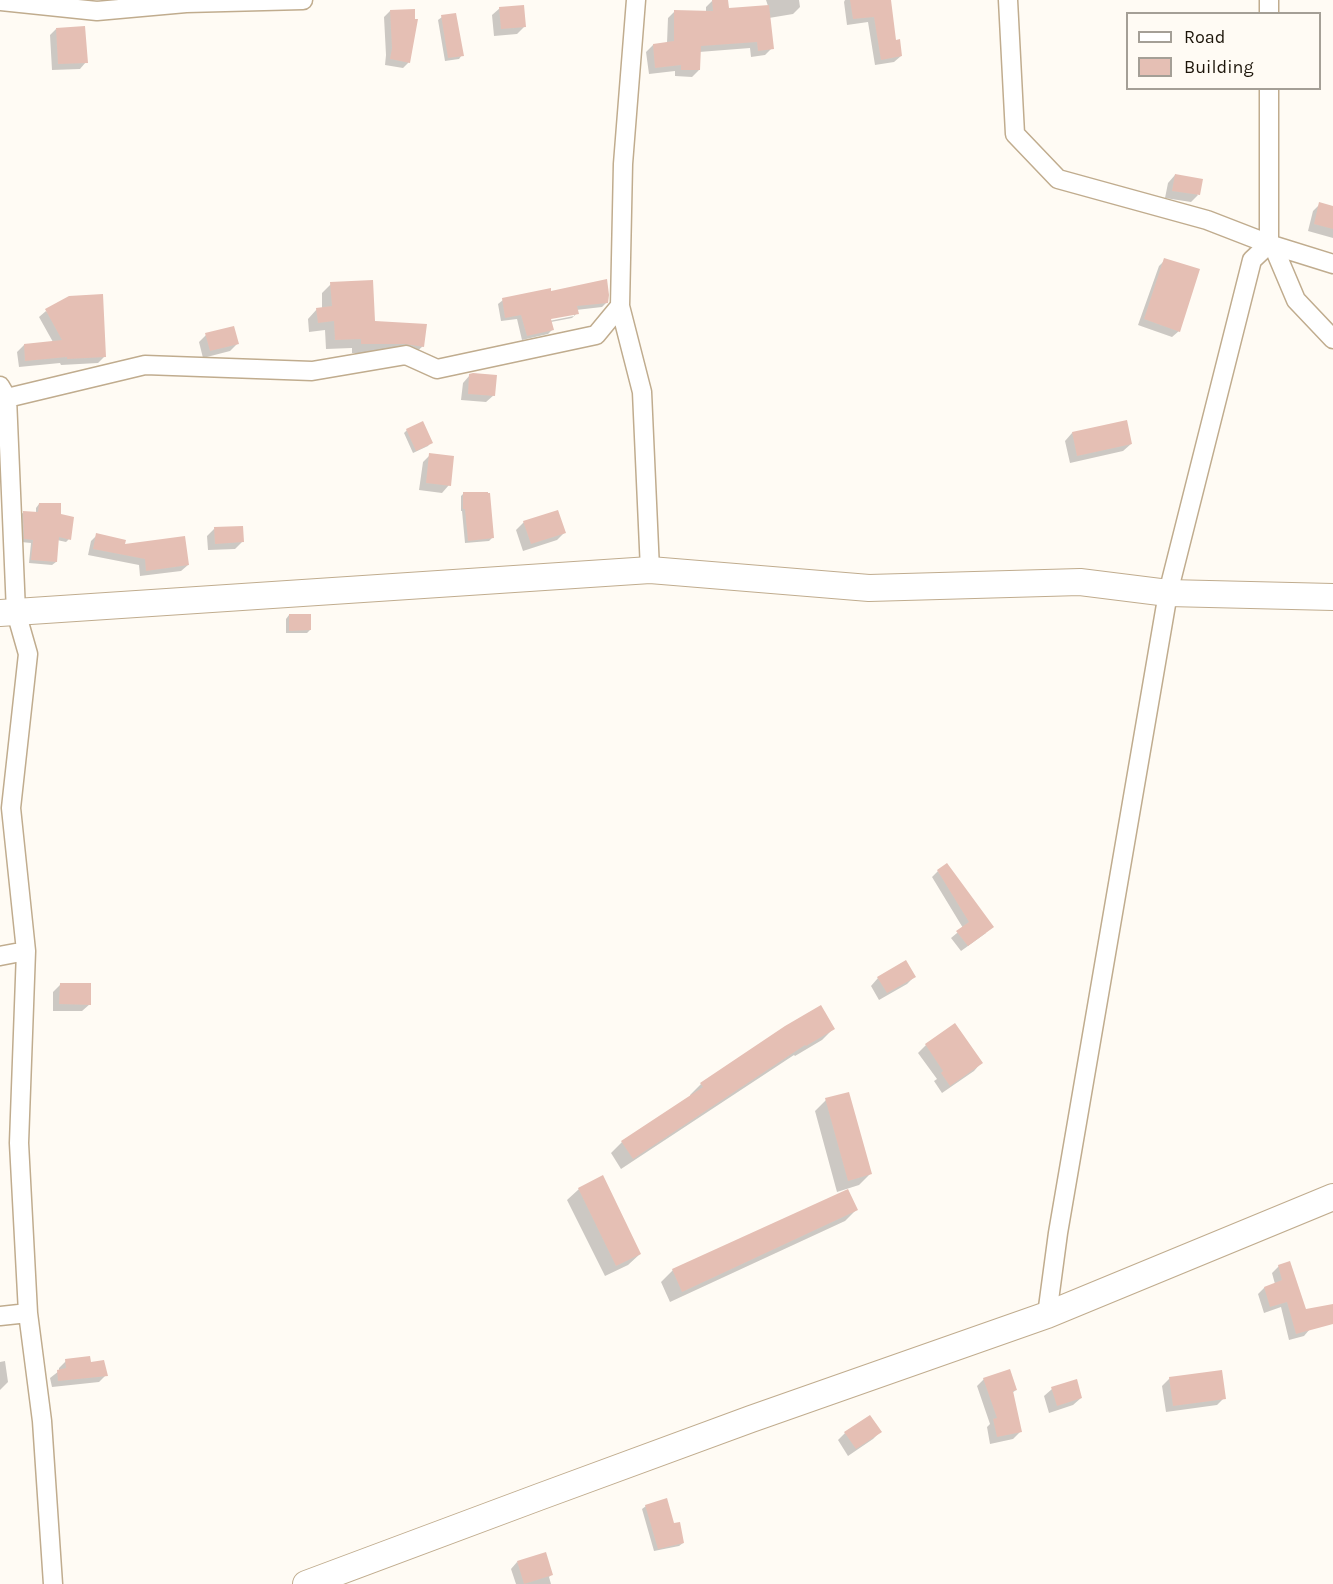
<!DOCTYPE html>
<style>
body{margin:0}
#map{position:relative;width:1333px;height:1584px;overflow:hidden;background:#fffbf4;font-family:Karla,sans-serif}
canvas{display:block}
.legend{position:absolute;left:1126px;top:12px;width:195px;height:78px;box-sizing:border-box;background:#fffbf4;border:2px solid #a49f96;margin:0;padding:8px 10px;list-style:none;font-size:18px;color:#1c150a}
.legend li{display:flex;align-items:center;gap:12px;height:30px}
.legend b{width:30px;border:2px solid #a49f96}
</style>
<div id="map">
<canvas width="1333" height="1584"></canvas>
<ul class="legend">
<li><b style="height:8px;background:#fff"></b>Road</li>
<li><b style="height:16px;background:#e5bfb4"></b>Building</li>
</ul>
</div>
<script>
const context = document.querySelector('canvas').getContext('2d');
context.lineJoin = 'round';
function fillPath(path, color) { context.fillStyle = color; context.fill(path, 'evenodd'); }
function trace(path, color, width, dash) { context.strokeStyle = color; context.lineWidth = width; context.lineCap = dash ? 'butt' : 'round'; context.setLineDash(dash || []); context.stroke(path); }
const shadow = new Path2D(`
 M 713,0 L 727,0 L 727,10 L 768,6 L 766,0 L 799,0 L 800,7 L 793,14 L 769,18 L 772,48 L 765,55 L 751,57 L 750,48 L 699,52 L 699,70 L 692,77 L 675,76 L 675,71 L 649,74 L 646,52 L 653,45 L 667,43 L 668,18 L 675,11 L 706,12 L 706,7 Z
 M 845,0 L 890,0 L 895,42 L 901,56 L 894,62 L 875,65 L 868,22 L 847,25 L 844,2 Z
 M 500,8 L 524,27 L 517,34 L 494,36 L 492,15 Z
 M 390,11 L 414,21 L 409,62 L 403,68 L 385,65 L 386,55 L 384,17 Z
 M 442,17 L 462,55 L 459,59 L 445,61 L 438,20 Z
 M 56,29 L 86,62 L 80,69 L 52,70 L 50,35 Z
 M 1175,175 L 1198,195 L 1191,202 L 1165,198 L 1168,183 Z
 M 1320,204 L 1333,207 L 1333,238 L 1308,231 L 1313,211 Z
 M 1165,260 L 1179,331 L 1172,337 L 1138,325 L 1159,266 Z
 M 331,284 L 374,323 L 423,346 L 413,355 L 395,353 L 352,353 L 352,348 L 326,349 L 325,330 L 309,332 L 308,319 L 317,309 L 322,309 L 322,293 Z
 M 550,292 L 607,302 L 602,307 L 576,310 L 577,313 L 572,318 L 551,322 L 552,330 L 548,334 L 522,340 L 517,319 L 501,321 L 498,304 L 503,300 ZM 574,313 L 574,316 L 544,322 L 544,319 Z
 M 46,311 L 105,356 L 98,363 L 61,365 L 60,363 L 19,367 L 17,352 L 24,345 L 53,342 L 39,317 Z
 M 206,335 L 237,344 L 230,351 L 203,358 L 199,342 Z
 M 470,375 L 494,395 L 486,402 L 461,400 L 463,383 Z
 M 407,430 L 431,442 L 428,446 L 413,453 L 404,433 Z
 M 1072,433 L 1131,444 L 1123,451 L 1070,463 L 1065,441 Z
 M 430,455 L 449,485 L 442,493 L 419,490 L 423,462 Z
 M 464,493 L 492,538 L 489,541 L 465,543 L 462,511 L 461,511 L 461,496 Z
 M 39,504 L 59,516 L 69,539 L 66,542 L 57,540 L 56,562 L 52,565 L 29,563 L 31,543 L 21,542 L 20,515 L 24,512 L 36,513 L 36,508 Z
 M 524,522 L 564,533 L 557,540 L 523,551 L 516,530 Z
 M 214,529 L 242,542 L 235,549 L 208,550 L 207,536 Z
 M 97,535 L 123,545 L 188,565 L 181,571 L 140,576 L 139,565 L 88,555 L 91,541 Z
 M 289,615 L 310,630 L 307,633 L 286,633 L 286,619 Z
 M 938,871 L 986,933 L 961,951 L 951,938 L 963,928 L 932,877 Z
 M 914,977 L 907,984 L 879,1000 L 871,986 L 878,978 Z
 M 61,984 L 90,1004 L 82,1011 L 53,1011 L 53,992 Z
 M 954,1025 L 981,1063 L 974,1071 L 942,1093 L 934,1081 L 937,1079 L 918,1053 L 926,1045 Z
 M 833,1029 L 822,1040 L 795,1056 L 794,1055 L 621,1169 L 611,1153 L 622,1142 L 690,1097 L 690,1095 L 701,1084 Z
 M 826,1100 L 870,1174 L 859,1185 L 837,1192 L 815,1111 Z
 M 579,1189 L 640,1254 L 628,1265 L 605,1276 L 567,1200 Z
 M 847,1191 L 856,1210 L 845,1221 L 670,1302 L 661,1282 L 673,1270 Z
 M 1279,1266 L 1310,1329 L 1304,1336 L 1289,1340 L 1281,1307 L 1264,1313 L 1258,1294 L 1264,1288 L 1275,1284 L 1272,1273 Z
 M 5,1361 L 8,1382 L 0,1390 L 0,1362 Z
 M 66,1361 L 90,1364 L 106,1375 L 99,1382 L 52,1387 L 50,1378 L 59,1371 L 59,1368 Z
 M 1170,1378 L 1224,1398 L 1217,1405 L 1166,1412 L 1162,1386 Z
 M 984,1379 L 1016,1390 L 1012,1393 L 1020,1432 L 1013,1439 L 990,1444 L 987,1427 L 990,1424 L 977,1386 Z
 M 1076,1381 L 1081,1398 L 1073,1405 L 1049,1413 L 1044,1396 L 1052,1389 Z
 M 880,1432 L 873,1439 L 848,1456 L 838,1440 L 845,1433 Z
 M 646,1506 L 683,1543 L 679,1546 L 654,1551 L 642,1509 Z
 M 517,1562 L 551,1575 L 549,1577 L 551,1584 L 516,1584 L 511,1569 Z`);
const building = new Path2D(`
 M 712,0 L 728,0 L 729,8 L 769,5 L 774,49 L 758,51 L 757,42 L 701,46 L 700,70 L 681,70 L 681,65 L 655,68 L 653,44 L 674,41 L 674,10 L 713,11 Z
 M 850,0 L 891,0 L 896,40 L 900,39 L 902,56 L 881,60 L 874,17 L 853,19 Z
 M 524,5 L 526,27 L 501,29 L 499,7 Z
 M 415,9 L 415,19 L 418,19 L 410,63 L 390,59 L 392,48 L 390,10 Z
 M 456,13 L 464,56 L 448,58 L 441,15 Z
 M 85,26 L 88,63 L 58,64 L 56,28 Z
 M 1175,174 L 1203,179 L 1200,195 L 1172,191 Z
 M 1319,202 L 1333,206 L 1333,229 L 1314,224 Z
 M 1164,258 L 1200,269 L 1180,332 L 1144,319 Z
 M 607,279 L 609,295 L 608,303 L 577,306 L 579,314 L 551,319 L 554,330 L 527,336 L 521,315 L 505,318 L 502,298 L 551,288 L 551,291 Z
 M 373,280 L 375,321 L 427,324 L 424,347 L 405,344 L 361,344 L 361,339 L 335,340 L 334,321 L 318,323 L 316,308 L 332,306 L 330,282 Z
 M 103,294 L 106,357 L 67,359 L 67,357 L 25,361 L 24,344 L 62,340 L 45,309 L 69,296 Z
 M 234,326 L 239,344 L 210,351 L 205,333 Z
 M 473,373 L 497,375 L 495,396 L 468,394 L 469,374 Z
 M 1127,420 L 1132,444 L 1077,456 L 1072,432 Z
 M 423,421 L 433,443 L 416,451 L 406,429 Z
 M 429,453 L 454,456 L 451,486 L 426,483 Z
 M 463,492 L 488,492 L 488,493 L 490,493 L 494,538 L 468,541 L 465,509 L 463,509 Z
 M 39,503 L 61,503 L 61,514 L 74,517 L 71,540 L 59,537 L 57,562 L 31,560 L 33,540 L 24,539 L 23,511 L 38,512 Z
 M 558,510 L 566,533 L 531,544 L 523,521 Z
 M 243,526 L 244,542 L 215,544 L 214,527 Z
 M 96,533 L 126,540 L 125,544 L 185,536 L 189,565 L 146,571 L 145,559 L 93,549 Z
 M 289,614 L 311,614 L 311,630 L 289,631 Z
 M 947,863 L 994,927 L 968,946 L 956,931 L 969,922 L 937,870 Z
 M 906,960 L 916,977 L 887,993 L 877,977 Z
 M 60,983 L 91,983 L 91,1005 L 59,1004 Z
 M 821,1005 L 835,1029 L 806,1046 L 805,1045 L 633,1159 L 621,1141 L 703,1087 L 700,1083 L 785,1026 Z
 M 955,1023 L 983,1063 L 950,1086 L 941,1073 L 943,1071 L 925,1044 Z
 M 849,1092 L 872,1174 L 848,1181 L 825,1098 Z
 M 603,1175 L 641,1254 L 616,1266 L 578,1188 Z
 M 848,1189 L 858,1210 L 682,1292 L 672,1269 Z
 M 1290,1261 L 1306,1309 L 1333,1304 L 1333,1324 L 1296,1334 L 1287,1302 L 1270,1307 L 1264,1287 L 1282,1280 L 1278,1265 Z
 M 90,1356 L 91,1362 L 104,1360 L 108,1376 L 58,1381 L 57,1370 L 66,1368 L 65,1359 Z
 M 1010,1369 L 1017,1390 L 1013,1391 L 1022,1432 L 997,1437 L 993,1419 L 997,1418 L 983,1378 Z
 M 1222,1370 L 1226,1399 L 1173,1406 L 1169,1377 Z
 M 1077,1379 L 1082,1398 L 1057,1406 L 1051,1387 Z
 M 870,1415 L 882,1432 L 856,1449 L 844,1432 Z
 M 667,1498 L 674,1523 L 680,1522 L 684,1543 L 658,1549 L 645,1505 Z
 M 546,1552 L 553,1575 L 524,1584 L 517,1561 Z`);
const street = new Path2D(`
 M 636,0 L 623,164 L 620,306 L 642,392 L 650,570
 M 1008,0 L 1015,134 L 1058,179 L 1207,220 L 1269,244 L 1333,264
 M 1269,0 L 1269,14
 M 0,1 L 97,11 L 186,3 L 303,0
 M 1269,88 L 1269,244 L 1274,248 L 1296,300 L 1333,339
 M 0,386 L 7,398 L 16,612 L 28,654 L 11,808 L 26,951 L 19,1143 L 28,1313 L 42,1421 L 53,1584
 M 0,397 L 7,398 L 145,365 L 312,371 L 406,355 L 437,369 L 596,335 L 620,306
 M 0,956 L 26,951
 M 1047,1315 L 1058,1233 L 1168,593 L 1252,260 L 1269,244
 M 0,1316 L 28,1313`);
const secondary = new Path2D(`
 M 0,613 L 650,570 L 869,588 L 1080,582 L 1168,593 L 1333,597
 M 306,1584 L 539,1497 L 751,1419 L 1047,1315 L 1333,1197`);
fillPath(shadow, '#0003');
fillPath(building, '#e5bfb4');
trace(street, '#c0ac8e', 21);
trace(secondary, '#c0ac8e', 28);
trace(street, '#fff', 18);
trace(secondary, '#fff', 26);
</script>
